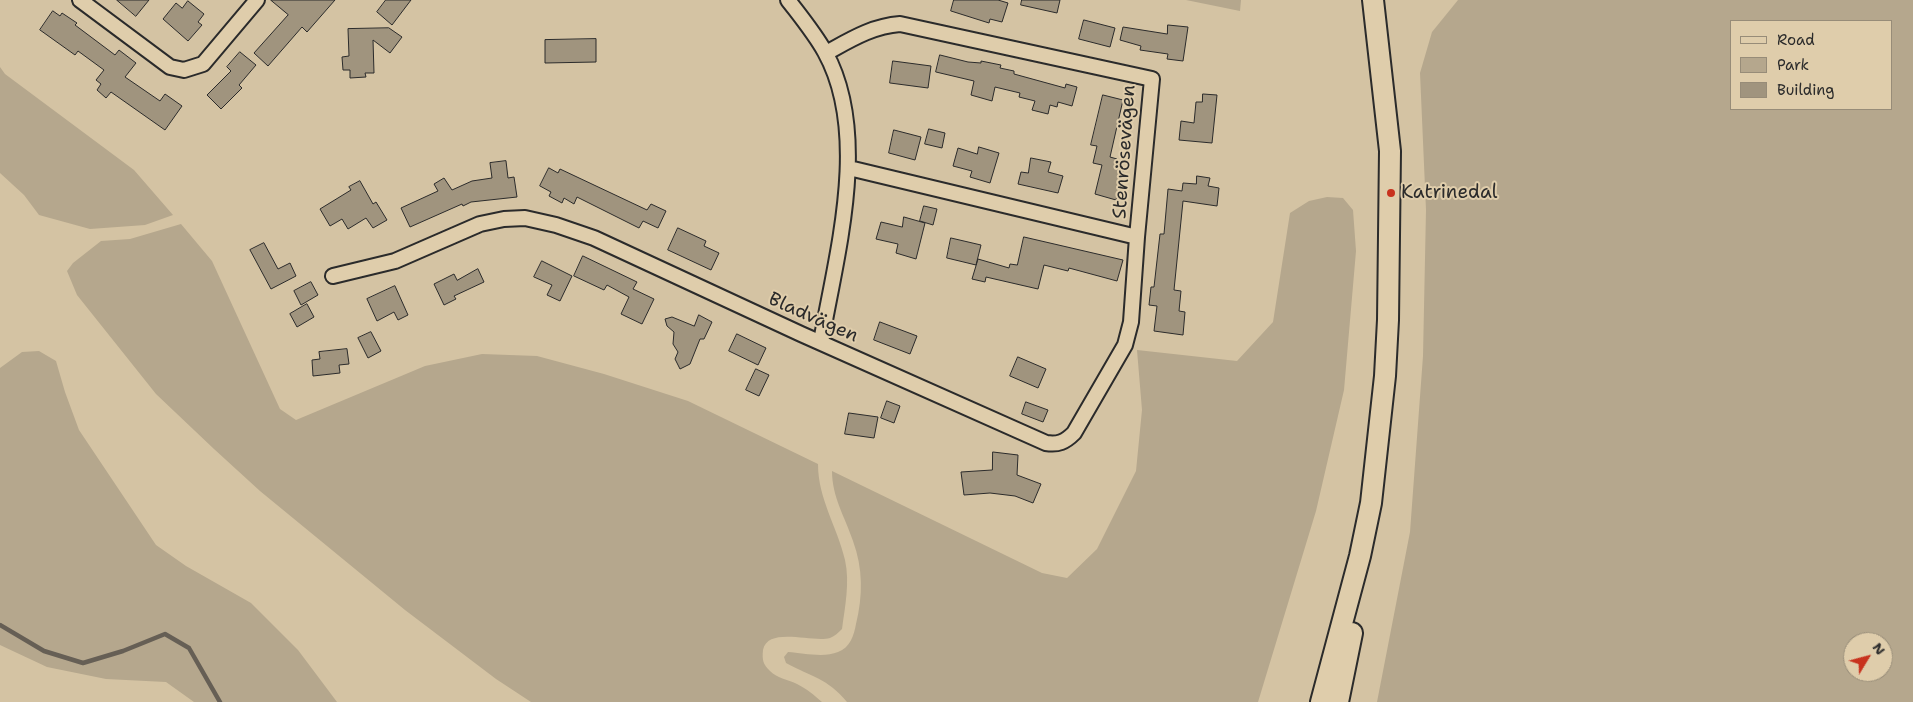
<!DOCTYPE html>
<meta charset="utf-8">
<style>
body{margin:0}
#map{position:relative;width:1913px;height:702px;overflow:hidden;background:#d4c3a3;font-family:"Shantell Sans",sans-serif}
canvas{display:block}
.legend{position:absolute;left:1730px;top:20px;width:162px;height:90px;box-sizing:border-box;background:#dfcdab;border:1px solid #978c78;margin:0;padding:6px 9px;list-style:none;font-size:15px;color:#2b2b2b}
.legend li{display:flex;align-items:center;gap:10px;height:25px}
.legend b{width:25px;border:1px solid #978c78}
.north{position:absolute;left:1843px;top:632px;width:50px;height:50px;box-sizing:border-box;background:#dfcdab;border:1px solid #978c78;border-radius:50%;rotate:53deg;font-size:14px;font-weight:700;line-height:20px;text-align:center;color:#2b2b2b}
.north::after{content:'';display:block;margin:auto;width:18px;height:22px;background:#c8321e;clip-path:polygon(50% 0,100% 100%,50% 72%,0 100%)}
</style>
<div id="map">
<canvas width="1913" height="702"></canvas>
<ul class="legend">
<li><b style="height:6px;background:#dfcdab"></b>Road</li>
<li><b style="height:14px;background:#b5a78d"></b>Park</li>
<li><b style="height:14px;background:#a0947e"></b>Building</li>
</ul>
<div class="north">N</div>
</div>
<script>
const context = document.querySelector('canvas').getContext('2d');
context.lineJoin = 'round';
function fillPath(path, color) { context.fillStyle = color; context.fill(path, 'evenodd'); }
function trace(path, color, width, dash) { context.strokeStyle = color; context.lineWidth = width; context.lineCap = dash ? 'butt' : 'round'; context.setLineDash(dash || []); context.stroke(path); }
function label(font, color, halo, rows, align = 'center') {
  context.font = font + ' "Shantell Sans",sans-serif'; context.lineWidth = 4; context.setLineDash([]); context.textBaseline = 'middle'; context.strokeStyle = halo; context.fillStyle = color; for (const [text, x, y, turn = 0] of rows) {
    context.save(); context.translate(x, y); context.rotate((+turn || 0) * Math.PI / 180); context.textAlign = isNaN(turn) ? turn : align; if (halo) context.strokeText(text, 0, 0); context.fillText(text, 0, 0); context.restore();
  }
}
const green = new Path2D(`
 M 1186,0 L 1241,0 L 1240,11 Z
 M 1458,0 L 1913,0 L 1913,702 L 1377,702 L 1410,532 L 1423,356 L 1426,210 L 1420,73 L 1432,32 ZM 1732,21 L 1892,21 L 1892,109 L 1732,109 ZM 1853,642 L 1883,642 L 1883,672 L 1853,672 Z
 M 0,67 L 5,74 L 134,170 L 173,215 L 145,225 L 90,229 L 39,215 L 24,195 L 0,173 Z
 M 1327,197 L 1343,198 L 1353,210 L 1356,251 L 1344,390 L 1316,511 L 1258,702 L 847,702 C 827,678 812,677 786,663 L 784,657 L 788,652 C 803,653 824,658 838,652 C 850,648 854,635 856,624 C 863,596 863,568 853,541 C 845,517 832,497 832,471 L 1042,573 L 1067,578 L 1097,549 L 1136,471 L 1142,410 L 1137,350 L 1237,361 L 1273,322 L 1290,213 L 1309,201 Z
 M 181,224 L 212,261 L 280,409 L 296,420 L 425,366 L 482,354 L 537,356 L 604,374 L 688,401 L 818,464 C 818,499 837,526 845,560 C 850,582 845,607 842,629 C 838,633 835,636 830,638 C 812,643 768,626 763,650 C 762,660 763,664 770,671 C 777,678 789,680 797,684 C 807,689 814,695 822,702 L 531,702 L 496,679 L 405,610 L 260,491 L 214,449 L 156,394 L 77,295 L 67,271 L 73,263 L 101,241 L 130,239 Z
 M 39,351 L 56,361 L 65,392 L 79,430 L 156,545 L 186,566 L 251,603 L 298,650 L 337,702 L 194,702 L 166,682 L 106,679 L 47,667 L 0,645 L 0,368 L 22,352 Z`);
const stream = new Path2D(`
 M 0,625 L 44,651 L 83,663 L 123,651 L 165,634 L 189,648 L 220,702`);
const building = new Path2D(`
 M 117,0 L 149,0 L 136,16 Z
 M 271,0 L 335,0 L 307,32 L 302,27 L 268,66 L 254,53 L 288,15 Z
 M 386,0 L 411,0 L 392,25 L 377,12 Z
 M 954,0 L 998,0 L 1008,3 L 1002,22 L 990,19 L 989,23 L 951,11 Z
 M 1022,0 L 1060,0 L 1057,13 L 1021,5 Z
 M 188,1 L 204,14 L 198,22 L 202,25 L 188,41 L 163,19 L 176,3 L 182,8 Z
 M 53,11 L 60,16 L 62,13 L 77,23 L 75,25 L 115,55 L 119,50 L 136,63 L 125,77 L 160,101 L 165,94 L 182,106 L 165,130 L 111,92 L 106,98 L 97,90 L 101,84 L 96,80 L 104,70 L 78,51 L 75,55 L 40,30 Z
 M 1084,20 L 1115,28 L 1110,47 L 1079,39 Z
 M 1168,25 L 1188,27 L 1183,61 L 1167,59 L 1168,54 L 1140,50 L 1141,46 L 1120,40 L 1123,27 L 1167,34 Z
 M 389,28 L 402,37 L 390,53 L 373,40 L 374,73 L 365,73 L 366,77 L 350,78 L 350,70 L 343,70 L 342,57 L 349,56 L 348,29 Z
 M 596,39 L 596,62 L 545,63 L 545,40 Z
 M 240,52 L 256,65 L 239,85 L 242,88 L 221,109 L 207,95 L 231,71 L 227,67 Z
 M 940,55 L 968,62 L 981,63 L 981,61 L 1001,65 L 1000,68 L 1014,71 L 1014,74 L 1065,88 L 1066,84 L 1077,87 L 1072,106 L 1058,102 L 1057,107 L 1050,105 L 1048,114 L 1032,110 L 1035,101 L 1019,97 L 1020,93 L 995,87 L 992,101 L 971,95 L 974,81 L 936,72 Z
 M 893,61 L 931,66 L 928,88 L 890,83 Z
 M 1203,94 L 1217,95 L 1212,143 L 1179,140 L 1181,121 L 1194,123 L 1196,102 L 1202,102 Z
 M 1103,95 L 1123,100 L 1110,157 L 1117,159 L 1115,168 L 1123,171 L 1116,200 L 1095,194 L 1102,165 L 1093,163 L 1097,146 L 1091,145 Z
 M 929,129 L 945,133 L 942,148 L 925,144 Z
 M 894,130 L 921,137 L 915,160 L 889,153 Z
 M 979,147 L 999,153 L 990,183 L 970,177 L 972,171 L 953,166 L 958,148 L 977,154 Z
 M 1031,158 L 1051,162 L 1048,172 L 1063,176 L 1058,193 L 1018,184 L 1021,172 L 1028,173 Z
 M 506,161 L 508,178 L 514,177 L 517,197 L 471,202 L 463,206 L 462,204 L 410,227 L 401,208 L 438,191 L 434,184 L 444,178 L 452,190 L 472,181 L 492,178 L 490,163 Z
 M 549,168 L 558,173 L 560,169 L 647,210 L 651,204 L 666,211 L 658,228 L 643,221 L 639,228 L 577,197 L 574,204 L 564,198 L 562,203 L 549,196 L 551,192 L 540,186 Z
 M 1197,176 L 1210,178 L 1208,186 L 1219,188 L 1217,206 L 1183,201 L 1174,290 L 1181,291 L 1179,311 L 1185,312 L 1183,335 L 1154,331 L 1157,306 L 1149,305 L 1151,287 L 1154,287 L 1160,234 L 1164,234 L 1168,189 L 1182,191 L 1183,183 L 1196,184 Z
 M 360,181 L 373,204 L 376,202 L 387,220 L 373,228 L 366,218 L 348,229 L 342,219 L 330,226 L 320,209 L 351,190 L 349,187 Z
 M 924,206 L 937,209 L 933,225 L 920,221 Z
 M 904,217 L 925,223 L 916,259 L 896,253 L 898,244 L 876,239 L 881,222 L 902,227 Z
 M 678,228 L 706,241 L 704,246 L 719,253 L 711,270 L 668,250 Z
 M 1024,237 L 1123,260 L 1117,281 L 1069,268 L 1068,271 L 1044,265 L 1038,289 L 986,277 L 985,282 L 972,279 L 978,259 L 1009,268 L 1010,264 L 1017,265 Z
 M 951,238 L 981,245 L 976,265 L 947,258 Z
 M 264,243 L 278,269 L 290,263 L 296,276 L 271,289 L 250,250 Z
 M 583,256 L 637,282 L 633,289 L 654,299 L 642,324 L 621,314 L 629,297 L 607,285 L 604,290 L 574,276 Z
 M 542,261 L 572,276 L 560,301 L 547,295 L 552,285 L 534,277 Z
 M 478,269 L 484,282 L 454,296 L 456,299 L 444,305 L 434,284 L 454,274 L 457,280 Z
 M 311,282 L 318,295 L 301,305 L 294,291 Z
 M 395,286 L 408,315 L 398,320 L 394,312 L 377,321 L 367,299 Z
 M 307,304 L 314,317 L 297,327 L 290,314 Z
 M 699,315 L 712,322 L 704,339 L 700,339 L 690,364 L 680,369 L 675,359 L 678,352 L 673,344 L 674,332 L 667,326 L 665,319 L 672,317 L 694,326 Z
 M 880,322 L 917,336 L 910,354 L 874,340 Z
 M 371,332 L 381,351 L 368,358 L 358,338 Z
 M 737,334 L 766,348 L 758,365 L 729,351 Z
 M 347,349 L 349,364 L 339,365 L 340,373 L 313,376 L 312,360 L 320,359 L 319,352 Z
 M 1018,357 L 1046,369 L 1038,388 L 1010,376 Z
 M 756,369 L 769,375 L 759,396 L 746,390 Z
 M 887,401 L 900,406 L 894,423 L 881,418 Z
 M 1026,402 L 1048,410 L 1043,422 L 1022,414 Z
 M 849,413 L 878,417 L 874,438 L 845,434 Z
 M 993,452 L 1018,455 L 1017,475 L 1041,484 L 1033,503 L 1015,496 L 990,493 L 964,495 L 961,472 L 992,470 Z`);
const minor = new Path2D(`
 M 80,0 L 170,67 L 184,70 L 203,64 L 257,0
 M 788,0 C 801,17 815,34 825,52 C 871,135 836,255 821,342
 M 826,53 C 850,40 872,26 900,24 L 1152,79 L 1137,237 L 849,168
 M 333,276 L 395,261 L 480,224 L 504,219 L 525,218 L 556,225 L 594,238 L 801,334 L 1046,443 C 1058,445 1065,442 1074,433 L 1125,345 L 1131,322 L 1137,237`);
const secondary = new Path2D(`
 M 1321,702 L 1360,556 L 1371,503 L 1385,376 L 1388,320 L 1390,151 L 1373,0
 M 1338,702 L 1352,633`);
const markers = [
 [1391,193,5,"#c8321e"]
];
const streetNames = [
 ["Stenrösevägen",1125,152,-86],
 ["Bladvägen",813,318,24]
];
const poiNames = [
 ["Katrinedal",1401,193]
];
fillPath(green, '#b5a78d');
trace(stream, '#665f55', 4.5);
fillPath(building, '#a0947e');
trace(building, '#2b2b2b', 1);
trace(minor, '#2b2b2b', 18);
trace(secondary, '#2b2b2b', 24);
trace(minor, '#dfcdab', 14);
trace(secondary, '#dfcdab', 20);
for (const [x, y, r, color] of markers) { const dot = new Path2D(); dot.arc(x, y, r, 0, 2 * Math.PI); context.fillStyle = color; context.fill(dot); trace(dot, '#dfcdab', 2); }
label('19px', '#2b2b2b', '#dfcdab', streetNames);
label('19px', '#2b2b2b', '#dfcdab', poiNames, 'left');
</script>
